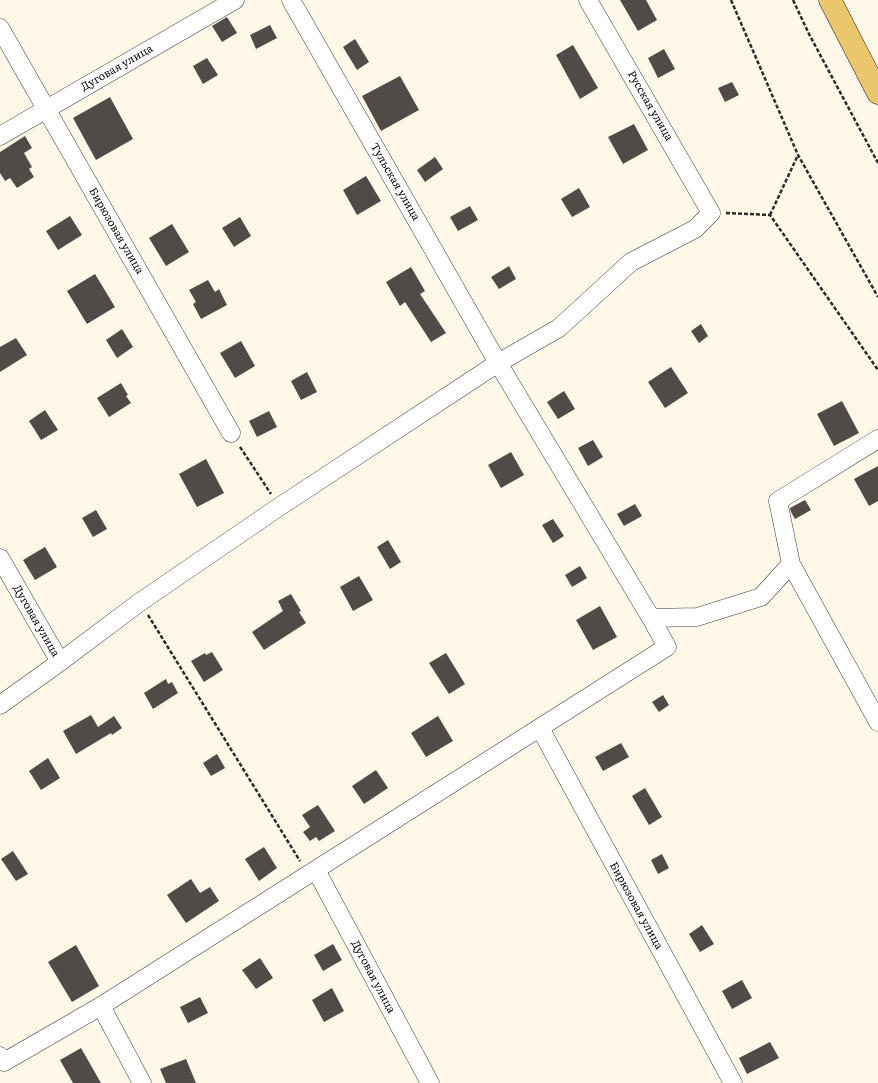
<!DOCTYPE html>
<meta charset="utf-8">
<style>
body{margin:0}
canvas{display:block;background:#fdf8e8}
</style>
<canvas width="878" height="1083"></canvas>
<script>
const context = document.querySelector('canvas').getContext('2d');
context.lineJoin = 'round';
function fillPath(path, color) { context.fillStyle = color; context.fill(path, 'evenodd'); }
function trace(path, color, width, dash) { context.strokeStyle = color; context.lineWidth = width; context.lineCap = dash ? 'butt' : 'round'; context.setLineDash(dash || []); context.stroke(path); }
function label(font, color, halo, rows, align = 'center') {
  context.font = font + ' Literata,serif'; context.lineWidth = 4; context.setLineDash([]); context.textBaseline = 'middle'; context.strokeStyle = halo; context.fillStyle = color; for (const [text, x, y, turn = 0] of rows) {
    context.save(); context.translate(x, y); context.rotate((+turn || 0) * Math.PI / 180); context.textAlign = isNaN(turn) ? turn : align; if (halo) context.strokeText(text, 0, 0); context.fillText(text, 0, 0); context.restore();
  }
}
const building = new Path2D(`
 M 620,0 L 646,0 L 657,20 L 638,31 Z
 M 227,17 L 237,33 L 222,42 L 212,26 Z
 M 270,25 L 277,38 L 256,49 L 250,35 Z
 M 355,39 L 369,62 L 357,70 L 343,47 Z
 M 573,45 L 598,88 L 580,99 L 556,55 Z
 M 664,49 L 675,69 L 658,78 L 648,58 Z
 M 207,58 L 218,75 L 203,84 L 193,66 Z
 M 400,76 L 419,110 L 381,131 L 362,96 Z
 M 732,82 L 739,95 L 725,102 L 718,88 Z
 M 110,97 L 133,139 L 96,160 L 73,118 Z
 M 634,124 L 648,150 L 623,164 L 608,137 Z
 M 25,136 L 32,148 L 24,153 L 32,167 L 29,169 L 34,177 L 17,188 L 10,178 L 5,181 L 0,173 L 0,152 Z
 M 435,157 L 443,169 L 425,182 L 417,170 Z
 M 366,176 L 381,201 L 357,215 L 343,190 Z
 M 579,188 L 590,207 L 572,217 L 561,199 Z
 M 470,206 L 478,220 L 458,231 L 450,217 Z
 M 70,216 L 82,235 L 58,250 L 46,231 Z
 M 240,217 L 251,236 L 234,247 L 222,228 Z
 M 172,224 L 189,252 L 166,266 L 149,238 Z
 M 509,266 L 516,279 L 499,289 L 491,277 Z
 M 411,267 L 425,291 L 420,294 L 446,333 L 431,342 L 405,302 L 400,306 L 386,282 Z
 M 95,274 L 115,307 L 87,324 L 67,291 Z
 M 208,280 L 215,292 L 219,289 L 227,305 L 201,319 L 193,304 L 196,302 L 189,290 Z
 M 701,324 L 708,336 L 699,343 L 691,331 Z
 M 122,329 L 133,347 L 117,358 L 106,340 Z
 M 16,338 L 27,355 L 0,372 L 0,347 Z
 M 241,341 L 255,366 L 235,378 L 220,353 Z
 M 671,367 L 688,393 L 665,408 L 648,382 Z
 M 307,372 L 317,392 L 301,400 L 291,381 Z
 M 121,383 L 128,395 L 126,396 L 131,403 L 109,417 L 97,398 Z
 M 564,391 L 575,409 L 558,419 L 547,402 Z
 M 842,401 L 859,433 L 834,446 L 817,414 Z
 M 45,410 L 58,430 L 41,440 L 29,421 Z
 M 269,411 L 277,427 L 257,437 L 249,421 Z
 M 593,440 L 603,457 L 588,466 L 578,448 Z
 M 511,452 L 524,475 L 501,488 L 488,465 Z
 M 206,459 L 224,493 L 197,507 L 179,474 Z
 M 878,466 L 878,501 L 869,506 L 854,479 Z
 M 805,500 L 811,510 L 795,519 L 791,512 L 790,508 Z
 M 635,504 L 642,516 L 624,526 L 617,514 Z
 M 96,510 L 107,529 L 93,537 L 82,518 Z
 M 553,519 L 564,536 L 553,543 L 542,525 Z
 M 388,540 L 401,562 L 390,569 L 377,547 Z
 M 45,547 L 57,567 L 35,580 L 23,560 Z
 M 580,566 L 587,578 L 572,587 L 565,575 Z
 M 359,576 L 373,600 L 353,611 L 340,587 Z
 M 291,594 L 301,611 L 299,612 L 306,623 L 264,650 L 252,632 L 283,611 L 278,601 Z
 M 600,606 L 617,637 L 593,650 L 576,620 Z
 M 212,652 L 223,670 L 204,682 L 191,661 L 205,653 L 206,655 Z
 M 446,653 L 465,684 L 449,694 L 429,663 Z
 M 166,679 L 168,684 L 172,682 L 178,693 L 153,709 L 144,693 Z
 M 663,695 L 669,705 L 659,712 L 652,702 Z
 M 91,715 L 98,727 L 114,716 L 122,728 L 112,735 L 111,733 L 76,754 L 63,731 Z
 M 438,716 L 453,741 L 426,757 L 411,733 Z
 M 621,743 L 629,757 L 603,771 L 595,757 Z
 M 217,754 L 225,768 L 211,776 L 203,763 Z
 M 48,758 L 60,778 L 41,790 L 29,771 Z
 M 376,770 L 388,788 L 364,804 L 352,786 Z
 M 645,788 L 662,817 L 649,825 L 632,796 Z
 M 318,805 L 335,831 L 319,841 L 316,837 L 310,841 L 303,832 L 310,827 L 302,815 Z
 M 264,847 L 277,868 L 259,881 L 245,859 Z
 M 13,851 L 28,874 L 16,881 L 1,859 Z
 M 662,854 L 669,868 L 658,874 L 651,860 Z
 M 191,879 L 200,893 L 210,887 L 219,901 L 186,923 L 167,895 Z
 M 702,925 L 714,944 L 700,952 L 689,934 Z
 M 333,944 L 342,960 L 323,971 L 314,955 Z
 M 76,945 L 99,986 L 72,1002 L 48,962 Z
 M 260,958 L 273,978 L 256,989 L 242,970 Z
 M 742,980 L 752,998 L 732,1009 L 722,991 Z
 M 332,988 L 344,1011 L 324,1022 L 312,1000 Z
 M 200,997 L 208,1013 L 188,1023 L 180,1007 Z
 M 770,1042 L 779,1058 L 747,1074 L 739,1058 Z
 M 81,1048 L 101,1083 L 73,1083 L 60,1060 Z
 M 186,1059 L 196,1083 L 166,1083 L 160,1069 Z`);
const path = new Path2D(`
 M 731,0 L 798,155 L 878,297
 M 793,0 L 809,34 L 878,163
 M 726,213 L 770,215 L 878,370
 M 770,215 L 798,155
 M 240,447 L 271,494
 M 148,615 L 300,861`);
const minor = new Path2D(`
 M 0,28 L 231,433
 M 0,136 L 235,0
 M 0,558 L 60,662
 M 791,564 L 878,722
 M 651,618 L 697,617 L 761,597 L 791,564 L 778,501 L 878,439
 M 0,705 L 60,662 L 140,602 L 279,507 L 498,363 L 559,328 L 631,262 L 695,229 L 711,213 L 588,0
 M 540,728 L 733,1083
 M 316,870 L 430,1083
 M 101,1006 L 142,1083
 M 0,1056 L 4,1062 L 101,1006 L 667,647 L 651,618 L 498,363 L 291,0`);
const major = new Path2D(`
 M 830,0 L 878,93`);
const streetNames = [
 ["Дуговая улица",117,68,-30],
 ["Русская улица",650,106,60],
 ["Тульская улица",395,182,60],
 ["Бирюзовая улица",116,231,60],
 ["Дуговая улица",36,621,60],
 ["Бирюзовая улица",636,906,61],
 ["Дуговая улица",373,977,62]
];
fillPath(building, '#514b47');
trace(minor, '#3d3d3d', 19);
trace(major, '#1b1b1b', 23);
trace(path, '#2c2c2c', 2.5, [4, 2]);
trace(minor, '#fff', 18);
trace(major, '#eac76c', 22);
label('11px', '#0a0a0a', '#fff', streetNames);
</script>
